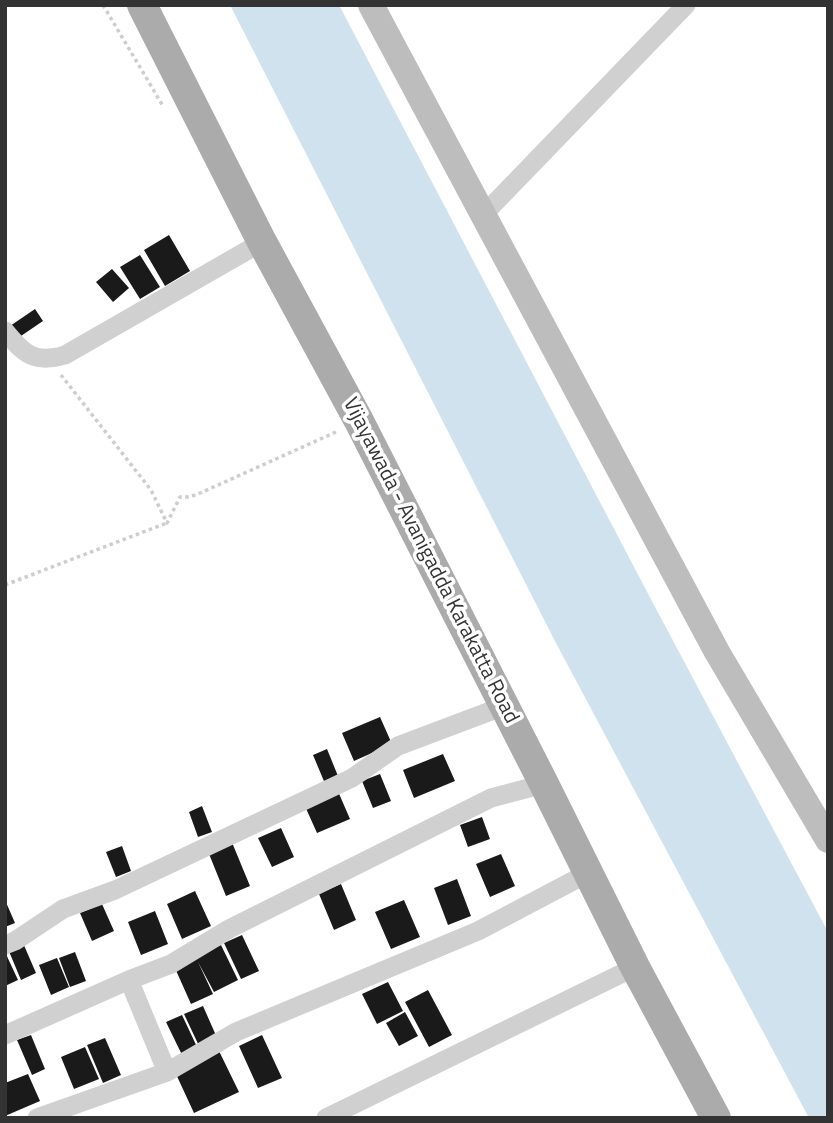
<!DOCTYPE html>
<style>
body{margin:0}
#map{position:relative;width:833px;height:1123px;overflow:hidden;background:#fff;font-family:"Titillium Web",sans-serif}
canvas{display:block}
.frame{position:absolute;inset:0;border:7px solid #333;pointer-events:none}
</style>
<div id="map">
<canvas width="833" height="1123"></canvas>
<div class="frame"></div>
</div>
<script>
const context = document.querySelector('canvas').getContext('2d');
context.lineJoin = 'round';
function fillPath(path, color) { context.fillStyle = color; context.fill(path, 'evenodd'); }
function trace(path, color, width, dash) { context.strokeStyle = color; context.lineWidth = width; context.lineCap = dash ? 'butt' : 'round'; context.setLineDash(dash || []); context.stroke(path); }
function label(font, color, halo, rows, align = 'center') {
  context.font = font + ' "Titillium Web",sans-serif'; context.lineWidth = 7; context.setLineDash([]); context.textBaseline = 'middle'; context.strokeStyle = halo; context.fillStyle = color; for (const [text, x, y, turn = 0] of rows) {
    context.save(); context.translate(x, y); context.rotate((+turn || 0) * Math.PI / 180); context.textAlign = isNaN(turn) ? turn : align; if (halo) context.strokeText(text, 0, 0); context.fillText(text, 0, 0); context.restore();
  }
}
const water = new Path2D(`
 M 230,5 L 339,5 L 654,605 L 828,932 L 828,1118 L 809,1118 L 556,643 Z`);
const building = new Path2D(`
 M 169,235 L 190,271 L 165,286 L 144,250 Z
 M 140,255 L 160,287 L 140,299 L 120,267 Z
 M 112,269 L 129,288 L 113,302 L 96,282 Z
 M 35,309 L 43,321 L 18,338 L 10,326 Z
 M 380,717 L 392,744 L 354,761 L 342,733 Z
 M 327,749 L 340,781 L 326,786 L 313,755 Z
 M 443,754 L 455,781 L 414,798 L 403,770 Z
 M 380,774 L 391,801 L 373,808 L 362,781 Z
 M 337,789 L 350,819 L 317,833 L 304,804 Z
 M 202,806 L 212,832 L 198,837 L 189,812 Z
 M 482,817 L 490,839 L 468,847 L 460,825 Z
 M 281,828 L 294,857 L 272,867 L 258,838 Z
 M 231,840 L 250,886 L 226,896 L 207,849 Z
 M 122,846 L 131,871 L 116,877 L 106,852 Z
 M 501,854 L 515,886 L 490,897 L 476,864 Z
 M 457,879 L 471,916 L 448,925 L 434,888 Z
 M 341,884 L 356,920 L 334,930 L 319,894 Z
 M 195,891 L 211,926 L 182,939 L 167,904 Z
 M 5,900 L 15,923 L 5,927 Z
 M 404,900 L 420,937 L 391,949 L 375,912 Z
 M 102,904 L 114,931 L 92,941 L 80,913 Z
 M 155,911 L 168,944 L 141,955 L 128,922 Z
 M 242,935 L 259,971 L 241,979 L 224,943 Z
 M 23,943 L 36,973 L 21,980 L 8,949 Z
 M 221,945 L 238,980 L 214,992 L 198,962 L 213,994 L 191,1004 L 174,966 Z
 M 5,952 L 18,980 L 5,986 Z
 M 75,952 L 86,981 L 70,987 L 59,958 Z
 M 57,958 L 69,987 L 51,995 L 39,965 Z
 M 388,982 L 403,1011 L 377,1024 L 362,994 Z
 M 428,990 L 452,1035 L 429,1047 L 405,1002 Z
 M 203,1006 L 218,1040 L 200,1048 L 184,1014 Z
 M 405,1012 L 418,1036 L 399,1046 L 386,1023 Z
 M 182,1015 L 198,1049 L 183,1057 L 166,1022 Z
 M 31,1035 L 45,1069 L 32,1075 L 17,1040 Z
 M 262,1035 L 282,1078 L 258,1088 L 239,1046 Z
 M 105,1038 L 121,1075 L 103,1083 L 87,1045 Z
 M 85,1047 L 99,1079 L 74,1089 L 61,1057 Z
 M 219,1051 L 239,1092 L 194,1113 L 175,1072 Z
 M 28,1074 L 40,1101 L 5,1116 L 5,1083 Z`);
const path = new Path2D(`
 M 103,5 L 163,106
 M 61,375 L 151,490 L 167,523 L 180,497 L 189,497 L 198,494 L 336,432
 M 5,585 L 167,523`);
const street = new Path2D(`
 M 484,214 L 686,5
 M 5,331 C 24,354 34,364 65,355 L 262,242
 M 5,945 L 15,941 L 63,909 L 115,890 L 352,778 L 398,746 L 504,706
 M 129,980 L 167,1072
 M 5,1035 L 129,980 L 171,964 L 229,929 L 491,798 L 544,784
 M 37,1118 L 167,1072 L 236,1032 L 478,931 L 588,873
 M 326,1118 L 635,967`);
const secondary = new Path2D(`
 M 371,5 L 717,652 L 828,840`);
const primary = new Path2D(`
 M 142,5 L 262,242 L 359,421 L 544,784 L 635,967 L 716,1118`);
const streetNames = [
 ["Vijayawada - Avanigadda Karakatta Road",430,561,63]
];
fillPath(water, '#cfe2ee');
fillPath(building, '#1a1a1a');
trace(path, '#cdcdcd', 3.5, [3.5, 3.5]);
trace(street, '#d0d0d0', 19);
trace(secondary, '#bdbdbd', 26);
trace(primary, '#ababab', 30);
label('21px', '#333', '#fff', streetNames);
</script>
